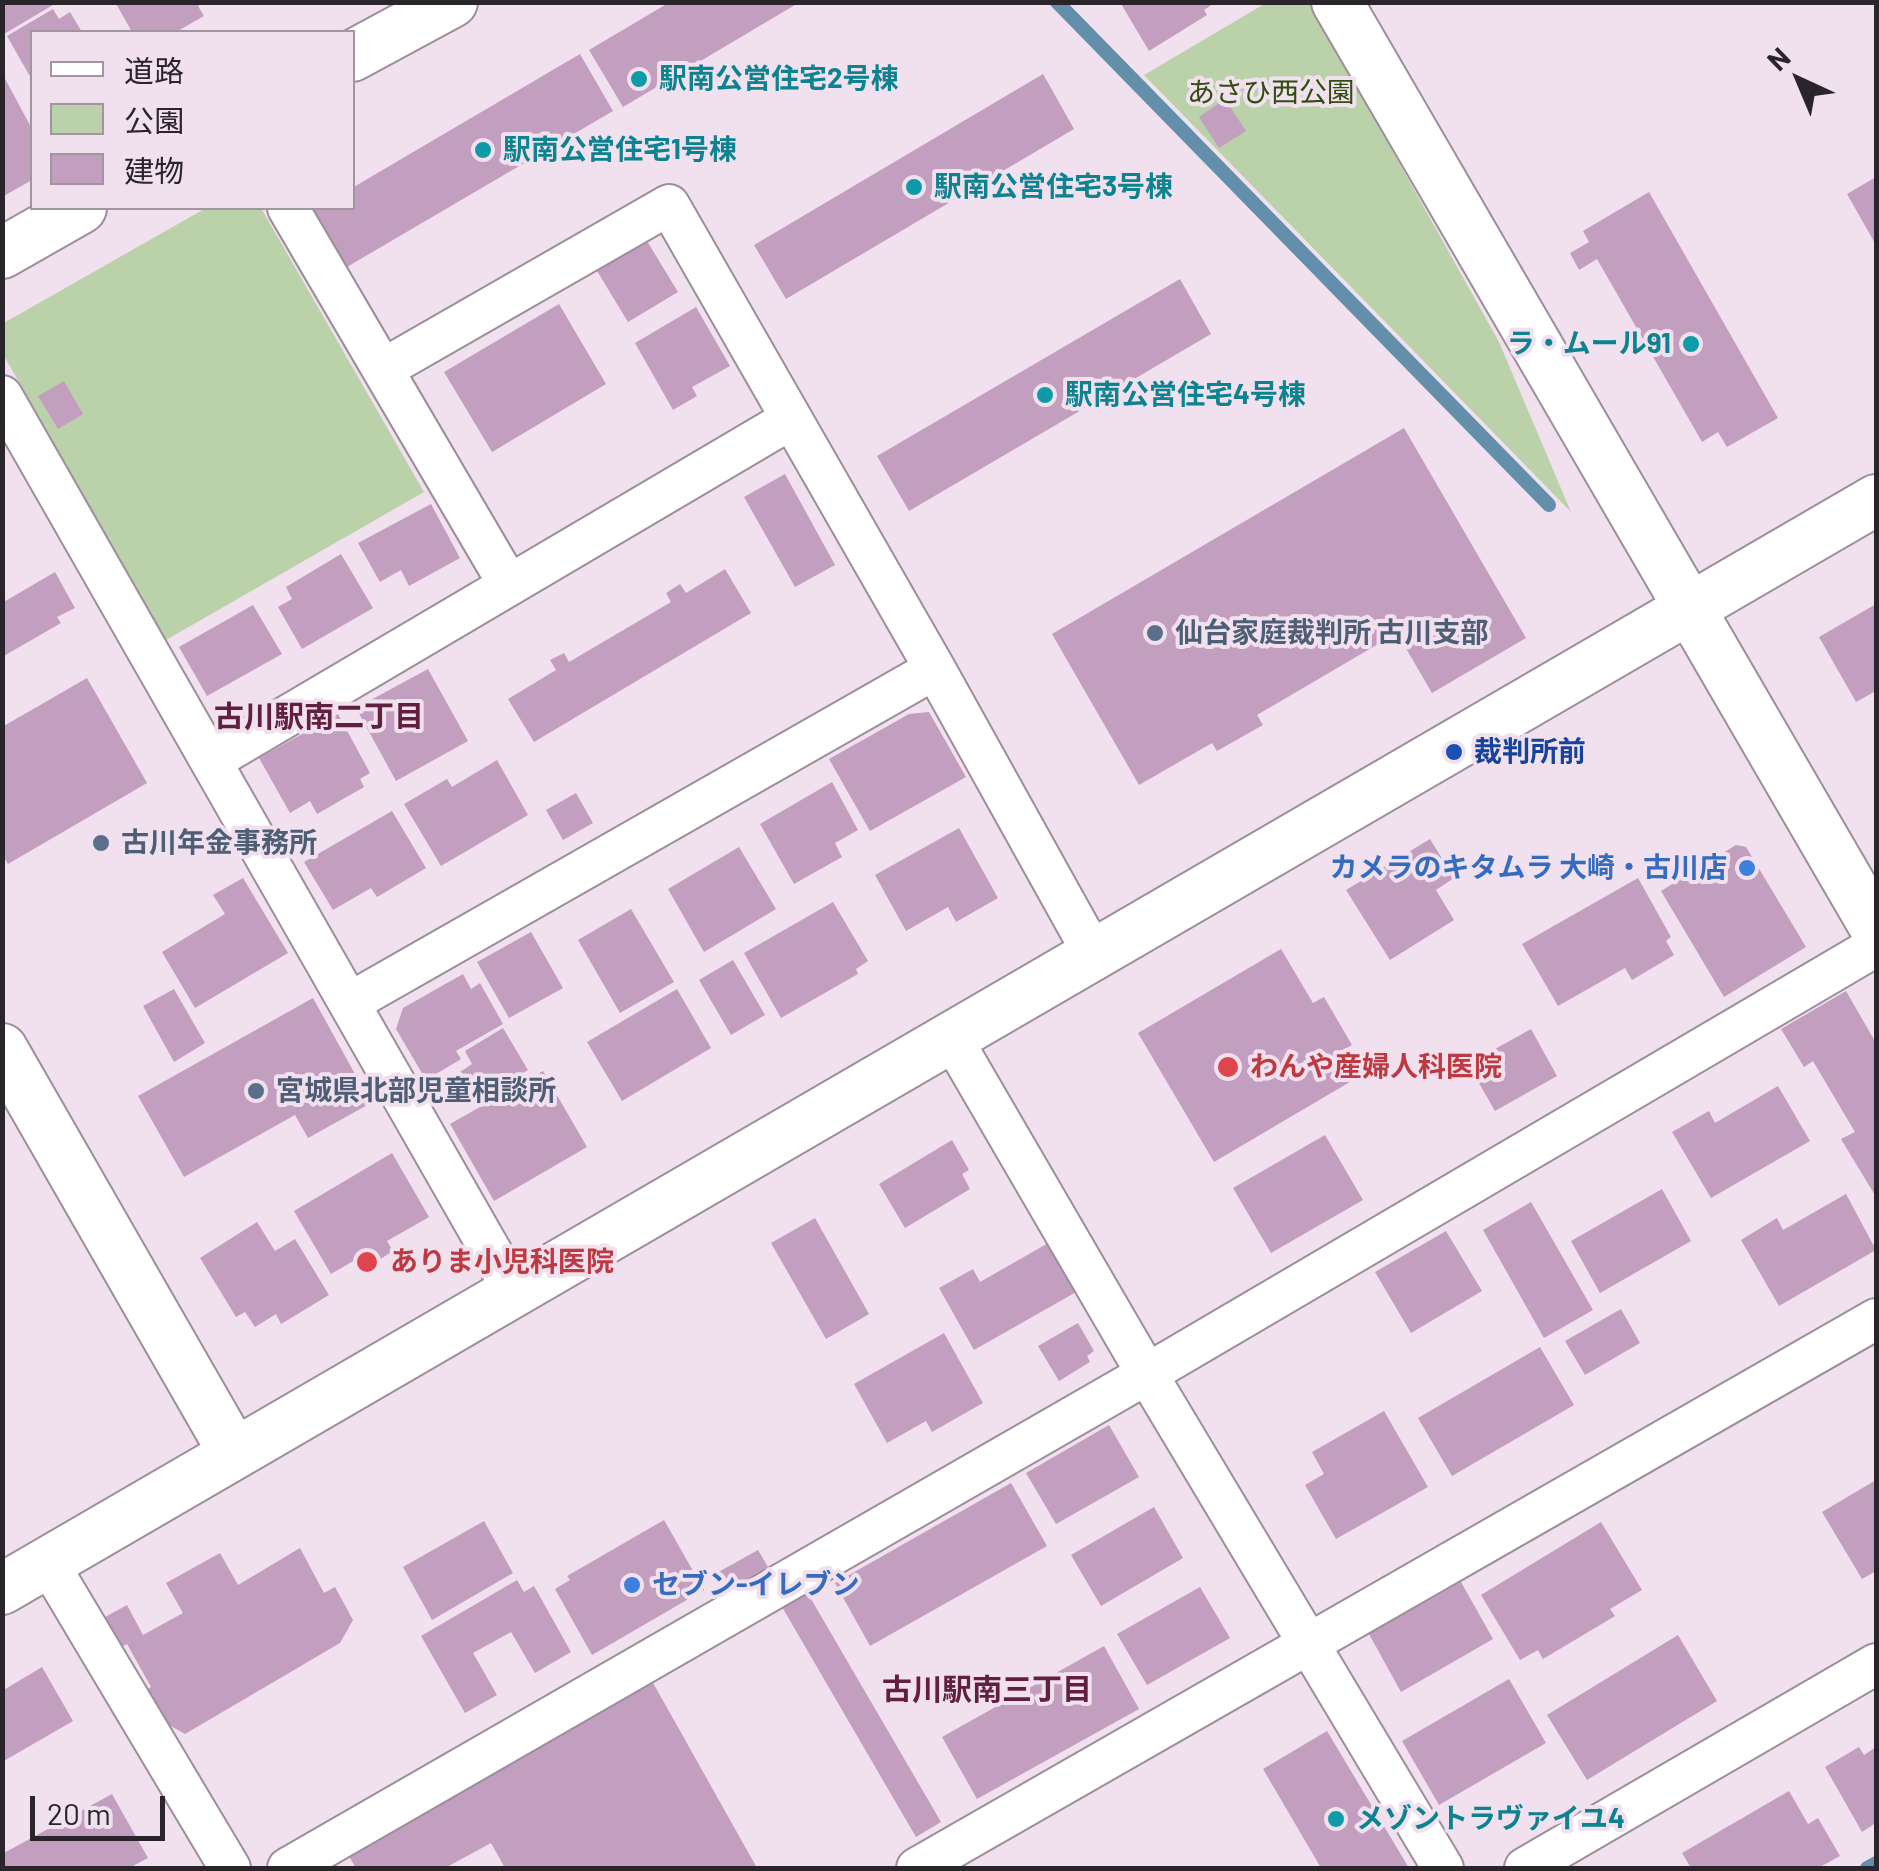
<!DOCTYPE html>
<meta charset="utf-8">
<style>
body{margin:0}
#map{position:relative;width:1879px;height:1871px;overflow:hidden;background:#f1e1ef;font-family:Barlow,"Noto Sans JP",sans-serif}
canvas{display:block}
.frame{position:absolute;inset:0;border:5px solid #2a252a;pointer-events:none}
.legend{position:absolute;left:30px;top:30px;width:325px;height:180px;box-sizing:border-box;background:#f1e1ef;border:2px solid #a196a0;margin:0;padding:12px 18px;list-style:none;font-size:30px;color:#2a252a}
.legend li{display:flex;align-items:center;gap:20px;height:50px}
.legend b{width:50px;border:2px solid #a196a0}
.north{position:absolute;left:1749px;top:30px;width:100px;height:100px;-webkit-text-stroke:8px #f1e1ef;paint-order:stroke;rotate:316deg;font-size:28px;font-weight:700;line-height:40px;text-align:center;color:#2a252a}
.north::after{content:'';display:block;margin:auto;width:35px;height:45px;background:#2a252a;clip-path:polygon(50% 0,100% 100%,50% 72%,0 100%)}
.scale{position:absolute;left:30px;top:1796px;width:135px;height:45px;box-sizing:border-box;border:5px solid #2a252a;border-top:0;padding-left:12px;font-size:30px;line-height:35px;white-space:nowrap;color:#2a252a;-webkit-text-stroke:8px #f1e1ef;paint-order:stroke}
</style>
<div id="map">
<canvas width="1879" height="1871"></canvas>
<div class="frame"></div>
<ul class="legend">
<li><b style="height:12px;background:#fff"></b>道路</li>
<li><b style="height:28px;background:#bad1a9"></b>公園</li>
<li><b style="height:28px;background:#c29ebf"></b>建物</li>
</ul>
<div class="north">N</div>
<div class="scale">20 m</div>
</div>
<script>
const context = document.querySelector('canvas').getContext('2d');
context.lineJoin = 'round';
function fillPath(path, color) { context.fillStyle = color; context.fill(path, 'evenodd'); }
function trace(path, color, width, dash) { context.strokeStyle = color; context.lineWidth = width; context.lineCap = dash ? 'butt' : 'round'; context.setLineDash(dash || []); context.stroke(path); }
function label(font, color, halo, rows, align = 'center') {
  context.font = font + ' Barlow,"Noto Sans JP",sans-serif'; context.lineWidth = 8; context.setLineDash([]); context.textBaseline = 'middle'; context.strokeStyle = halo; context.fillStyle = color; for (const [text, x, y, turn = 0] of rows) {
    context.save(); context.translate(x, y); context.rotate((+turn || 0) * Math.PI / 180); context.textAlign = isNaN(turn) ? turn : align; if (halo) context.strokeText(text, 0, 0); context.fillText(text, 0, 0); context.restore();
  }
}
const green = new Path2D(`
 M 1266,3 L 1310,3 L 1499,342 L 1571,512 L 1144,75 Z
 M 206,208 L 261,208 L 424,492 L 166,640 L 3,354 L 2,324 Z`);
const stream = new Path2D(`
 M 1057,2 L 1549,505
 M 1867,1868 L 1876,1863`);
const building = new Path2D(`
 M 2,2 L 58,2 L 4,34 Z
 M 115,2 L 203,2 L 198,6 L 204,16 L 176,32 L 132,32 Z
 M 670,2 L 800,2 L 623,107 L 589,50 Z
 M 1120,2 L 1216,2 L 1204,10 L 1207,15 L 1149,51 Z
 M 53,9 L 59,19 L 70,12 L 82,32 L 32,32 L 32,80 L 7,36 Z
 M 580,54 L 613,111 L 335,274 L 303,217 L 319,208 L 352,208 L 352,188 Z
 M 2,73 L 32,129 L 32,180 L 2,197 Z
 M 1043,74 L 1074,129 L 786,299 L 754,245 Z
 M 1225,99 L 1246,131 L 1219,148 L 1199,117 Z
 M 1876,177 L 1876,245 L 1847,194 Z
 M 1649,192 L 1778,418 L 1727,447 L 1718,432 L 1702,442 L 1597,259 L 1579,270 L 1570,253 L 1589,242 L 1583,231 Z
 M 647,241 L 678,292 L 628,322 L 597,271 Z
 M 1180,279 L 1211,334 L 909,511 L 877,456 Z
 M 559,304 L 606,384 L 492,452 L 444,372 Z
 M 696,307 L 730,366 L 692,387 L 697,396 L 673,410 L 635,343 Z
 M 64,381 L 83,414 L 58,429 L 38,396 Z
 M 1404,428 L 1526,638 L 1432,693 L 1397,633 L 1257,715 L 1263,725 L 1217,751 L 1212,743 L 1139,785 L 1052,634 Z
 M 785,474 L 835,565 L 795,587 L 744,497 Z
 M 431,504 L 460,558 L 409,586 L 401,570 L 380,582 L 358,543 Z
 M 341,554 L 373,608 L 302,649 L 278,607 L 292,599 L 286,587 Z
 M 725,569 L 751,613 L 534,742 L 508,699 L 556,670 L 550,660 L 564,653 L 569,662 L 671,602 L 666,593 L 680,584 L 686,593 Z
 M 55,572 L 75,608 L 57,617 L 61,623 L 2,657 L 2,603 Z
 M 1876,604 L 1876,691 L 1856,702 L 1819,637 Z
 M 253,605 L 282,654 L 207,696 L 179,647 Z
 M 428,669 L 468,741 L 396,781 L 356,708 Z
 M 87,678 L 147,783 L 8,864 L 2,855 L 2,727 Z
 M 929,712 L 966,777 L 870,831 L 829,759 L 909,714 Z
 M 338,714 L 370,773 L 360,779 L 364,787 L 317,814 L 310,801 L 290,813 L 259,758 Z
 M 497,760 L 528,815 L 441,866 L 404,804 L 447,779 L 452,787 Z
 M 832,782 L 858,830 L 835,843 L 842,857 L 794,884 L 760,824 Z
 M 576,793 L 593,823 L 563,840 L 546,810 Z
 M 392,811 L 426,868 L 377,897 L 371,888 L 333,910 L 304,862 Z
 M 959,828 L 998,898 L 956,922 L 948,907 L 906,931 L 875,875 Z
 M 1430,839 L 1454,878 L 1436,890 L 1454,920 L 1390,960 L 1346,890 Z
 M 1736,845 L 1746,847 L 1806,947 L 1724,997 L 1661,891 Z
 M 739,847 L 776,909 L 704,952 L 668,889 Z
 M 243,878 L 288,953 L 195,1008 L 162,952 L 225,914 L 213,895 Z
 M 1638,878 L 1671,937 L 1666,941 L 1674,955 L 1632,980 L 1625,968 L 1558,1006 L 1522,944 Z
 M 833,902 L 868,961 L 856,969 L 858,974 L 781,1018 L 744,953 Z
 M 631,909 L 674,982 L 620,1013 L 578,940 Z
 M 531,932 L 563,988 L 509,1018 L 477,962 Z
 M 1281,949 L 1313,1003 L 1324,997 L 1352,1045 L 1339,1052 L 1355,1079 L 1214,1162 L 1138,1033 Z
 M 733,960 L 765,1015 L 731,1035 L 699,980 Z
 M 463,974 L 471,989 L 480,983 L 503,1024 L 456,1051 L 461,1059 L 426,1080 L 396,1029 L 403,1008 Z
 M 174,989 L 205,1043 L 174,1062 L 143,1006 Z
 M 677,989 L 711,1048 L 622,1101 L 587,1042 Z
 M 1846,991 L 1876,1043 L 1876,1197 L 1841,1139 L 1855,1132 L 1813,1061 L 1804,1067 L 1781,1029 Z
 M 313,998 L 371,1103 L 308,1138 L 295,1115 L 184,1177 L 138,1096 Z
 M 503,1028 L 528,1070 L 476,1101 L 460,1072 L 472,1064 L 465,1051 Z
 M 1531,1029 L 1557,1076 L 1495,1111 L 1468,1064 Z
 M 543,1071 L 587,1147 L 494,1201 L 450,1124 Z
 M 1778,1086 L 1810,1141 L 1711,1198 L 1672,1132 L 1709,1111 L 1715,1123 Z
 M 1325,1135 L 1363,1200 L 1271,1253 L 1233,1188 Z
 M 952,1140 L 969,1170 L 962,1174 L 970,1189 L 905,1228 L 879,1184 Z
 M 392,1153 L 429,1217 L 387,1241 L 393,1251 L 374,1263 L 367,1253 L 331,1274 L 294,1211 Z
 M 1662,1189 L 1691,1241 L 1600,1293 L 1571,1241 Z
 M 1846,1194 L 1876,1250 L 1779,1306 L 1741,1240 L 1777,1218 L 1783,1230 Z
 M 1531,1202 L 1593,1310 L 1544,1338 L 1483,1230 Z
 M 815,1218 L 869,1314 L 826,1339 L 771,1243 Z
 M 257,1222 L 275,1251 L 295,1239 L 329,1295 L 281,1324 L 276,1314 L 255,1327 L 245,1312 L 236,1317 L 200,1258 Z
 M 1446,1231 L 1482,1291 L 1411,1333 L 1375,1272 Z
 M 1050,1242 L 1078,1291 L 974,1350 L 939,1288 L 973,1269 L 980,1282 Z
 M 1621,1309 L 1640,1343 L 1585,1375 L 1565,1341 Z
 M 1078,1323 L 1094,1351 L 1087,1356 L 1090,1362 L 1059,1381 L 1038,1346 Z
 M 944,1333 L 983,1403 L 932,1432 L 926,1421 L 887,1443 L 854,1384 Z
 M 1540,1347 L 1574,1405 L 1452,1476 L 1418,1418 Z
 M 1384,1411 L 1428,1487 L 1336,1539 L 1305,1485 L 1324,1474 L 1312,1452 Z
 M 1109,1425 L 1139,1477 L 1056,1524 L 1026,1473 Z
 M 1876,1480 L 1876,1571 L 1862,1579 L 1822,1512 Z
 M 1011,1483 L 1047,1546 L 870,1646 L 835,1583 Z
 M 1154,1507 L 1183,1558 L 1101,1606 L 1071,1555 Z
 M 664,1520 L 704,1590 L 592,1655 L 555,1589 L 570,1580 L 567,1576 Z
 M 484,1521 L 513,1573 L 432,1620 L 403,1567 Z
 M 1601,1522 L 1642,1590 L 1610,1609 L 1615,1616 L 1543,1659 L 1538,1650 L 1520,1660 L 1481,1595 Z
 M 300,1548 L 324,1593 L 335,1587 L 353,1620 L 340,1643 L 185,1734 L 169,1725 L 163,1729 L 144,1691 L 151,1687 L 127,1644 L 112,1652 L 96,1622 L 127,1605 L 143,1635 L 183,1613 L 166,1583 L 220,1553 L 238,1585 Z
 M 758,1550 L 768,1567 L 723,1592 L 713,1575 Z
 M 517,1580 L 524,1592 L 534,1586 L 571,1652 L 535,1673 L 511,1632 L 473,1653 L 497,1695 L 465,1713 L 421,1636 Z
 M 1461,1582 L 1493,1639 L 1401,1692 L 1369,1634 Z
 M 1200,1587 L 1230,1638 L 1147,1685 L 1117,1634 Z
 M 807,1592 L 941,1822 L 916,1837 L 782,1607 Z
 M 1678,1635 L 1717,1701 L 1587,1780 L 1547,1715 Z
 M 1104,1646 L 1139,1709 L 977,1799 L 942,1737 Z
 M 42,1667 L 73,1721 L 2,1762 L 2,1691 Z
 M 1509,1679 L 1546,1743 L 1439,1805 L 1402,1741 Z
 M 652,1681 L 757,1868 L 505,1868 L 491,1843 L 445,1868 L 356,1868 L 347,1853 Z
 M 1327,1731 L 1409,1868 L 1321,1868 L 1263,1769 Z
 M 1859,1747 L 1864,1755 L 1876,1747 L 1876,1823 L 1862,1832 L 1825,1767 Z
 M 1789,1791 L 1808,1824 L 1818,1818 L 1840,1856 L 1818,1868 L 1691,1868 L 1682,1853 Z
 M 112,1794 L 148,1858 L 129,1868 L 2,1868 L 2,1854 Z`);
const minor = new Path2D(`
 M 288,208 L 509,585
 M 383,369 L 669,205 L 935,669 L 1094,955
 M 2,396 L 513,1290
 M 211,761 L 791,419
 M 351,1002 L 935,669
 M 951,1037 L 1147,1374 L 1443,1868
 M 48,1563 L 230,1868
 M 288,1868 L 1147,1374 L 1876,946
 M 917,1868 L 1876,1319
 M 1525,1868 L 1876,1664`);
const tertiary = new Path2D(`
 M 1337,2 L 1876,929
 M 352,56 L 452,2
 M 2,253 L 81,208
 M 2,1049 L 234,1453
 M 2,1589 L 1876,500`);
const markers = [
 [639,79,10,"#0f9aa8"],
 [483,150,10,"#0f9aa8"],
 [914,187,10,"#0f9aa8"],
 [1691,344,10,"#0f9aa8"],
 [1045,395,10,"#0f9aa8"],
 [1155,633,10,"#5c6f8a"],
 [1454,752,10,"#1a4fb4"],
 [101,843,10,"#5c6f8a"],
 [1747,868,10,"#3f7fe0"],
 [1228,1067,12,"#e0444e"],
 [256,1091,10,"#5c6f8a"],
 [367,1262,12,"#e0444e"],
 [632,1585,10,"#3f7fe0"],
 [1336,1819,10,"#0f9aa8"]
];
const cultureNames = [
 ["駅南公営住宅2号棟",659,79],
 ["駅南公営住宅1号棟",503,150],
 ["駅南公営住宅3号棟",934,187],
 ["ラ・ムール91",1671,344,"right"],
 ["駅南公営住宅4号棟",1065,395],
 ["メゾントラヴァイユ4",1356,1819]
];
const parkNames = [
 ["あさひ西公園",1271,93]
];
const serviceNames = [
 ["仙台家庭裁判所 古川支部",1175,633],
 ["古川年金事務所",121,843],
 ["宮城県北部児童相談所",276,1091]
];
const transitNames = [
 ["裁判所前",1474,752]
];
const shopNames = [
 ["カメラのキタムラ 大崎・古川店",1727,868],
 ["セブン-イレブン",652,1585,"left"]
];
const healthNames = [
 ["わんや産婦人科医院",1250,1067],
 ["ありま小児科医院",390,1262]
];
const neighbourhoodNames = [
 ["古川駅南二丁目",319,717],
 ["古川駅南三丁目",987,1690]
];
fillPath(green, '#bad1a9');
trace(stream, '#648fab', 14);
fillPath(building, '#c29ebf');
trace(minor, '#9c8e9b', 44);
trace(tertiary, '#9c8e9b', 54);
trace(minor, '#fff', 40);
trace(tertiary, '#fff', 50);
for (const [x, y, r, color] of markers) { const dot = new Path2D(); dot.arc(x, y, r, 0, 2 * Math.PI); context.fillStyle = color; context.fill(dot); trace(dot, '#f1e1ef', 4); }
label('bold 28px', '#0d838f', '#f1e1ef', cultureNames, 'left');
label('28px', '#304c0f', '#f1e1ef', parkNames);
label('bold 28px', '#4e5e75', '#f1e1ef', serviceNames, 'left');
label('bold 28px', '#164399', '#f1e1ef', transitNames, 'left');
label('bold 28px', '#366cbe', '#f1e1ef', shopNames, 'right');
label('bold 28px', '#be3a42', '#f1e1ef', healthNames, 'left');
label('bold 30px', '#61203f', '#f1e1ef', neighbourhoodNames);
</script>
